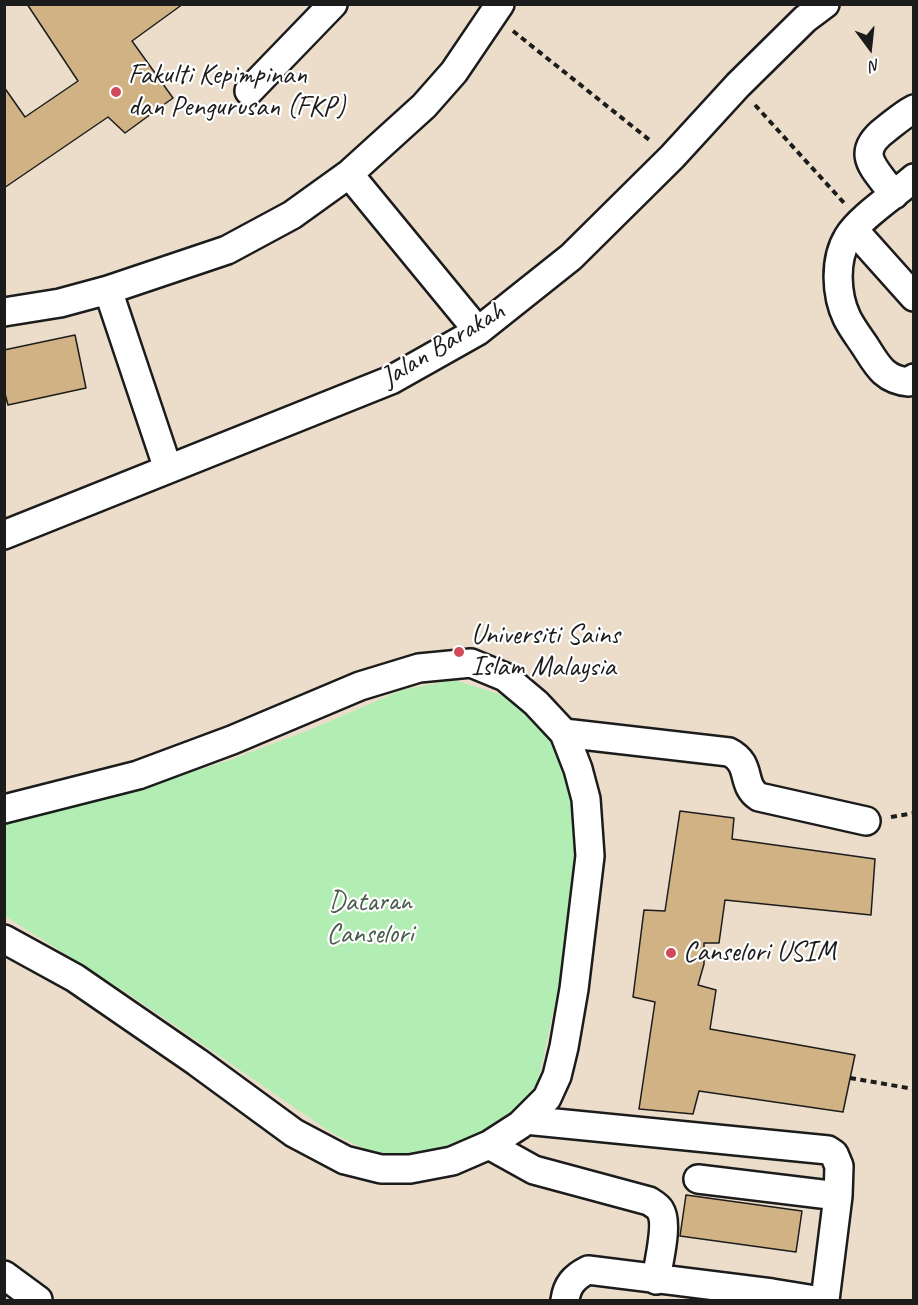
<!DOCTYPE html>
<style>
body{margin:0}
#map{position:relative;width:918px;height:1305px;overflow:hidden;background:#f6f0e7;font-family:Caveat,sans-serif}
canvas{display:block}
.frame{position:absolute;inset:0;border:6px solid #1c1c1c;pointer-events:none}
.north{position:absolute;left:840px;top:18px;width:60px;height:60px;-webkit-text-stroke:4px #fff;paint-order:stroke;rotate:165deg;font-size:16px;font-weight:700;line-height:24px;text-align:center;color:#1c1c1c}
.north::after{content:'';display:block;margin:auto;width:21px;height:27px;background:#1c1c1c;clip-path:polygon(50% 0,100% 100%,50% 72%,0 100%)}
</style>
<div id="map">
<canvas width="918" height="1305"></canvas>
<div class="frame"></div>
<div class="north">N</div>
</div>
<script>
const context = document.querySelector('canvas').getContext('2d');
context.lineJoin = 'round';
function fillPath(path, color) { context.fillStyle = color; context.fill(path, 'evenodd'); }
function trace(path, color, width, dash) { context.strokeStyle = color; context.lineWidth = width; context.lineCap = dash ? 'butt' : 'round'; context.setLineDash(dash || []); context.stroke(path); }
function label(font, color, halo, rows, align = 'center') {
  context.font = font + ' Caveat,sans-serif'; context.lineWidth = 4.5; context.setLineDash([]); context.textBaseline = 'middle'; context.strokeStyle = halo; context.fillStyle = color; for (const [text, x, y, turn = 0] of rows) {
    context.save(); context.translate(x, y); context.rotate((+turn || 0) * Math.PI / 180); context.textAlign = isNaN(turn) ? turn : align; if (halo) context.strokeText(text, 0, 0); context.fillText(text, 0, 0); context.restore();
  }
}
const built = new Path2D(`
 M 5,5 L 913,5 L 913,1300 L 5,1300 Z`);
const green = new Path2D(`
 M 454,680 L 499,694 L 532,714 L 560,743 L 578,788 L 581,853 L 566,953 L 538,1082 L 514,1112 L 480,1137 L 439,1153 L 404,1158 L 365,1149 L 332,1133 L 133,997 L 5,916 L 4,821 L 133,789 L 230,760 L 314,728 L 402,690 Z`);
const building = new Path2D(`
 M 27,4 L 183,4 L 132,41 L 173,98 L 125,133 L 108,117 L 4,188 L 4,87 L 25,117 L 78,81 Z
 M 75,335 L 86,388 L 8,405 L 4,390 L 4,350 Z
 M 680,811 L 734,818 L 732,839 L 875,859 L 871,915 L 725,900 L 719,943 L 704,943 L 704,964 L 698,985 L 716,990 L 710,1029 L 855,1055 L 843,1112 L 699,1091 L 693,1114 L 639,1109 L 655,1002 L 633,997 L 644,910 L 665,911 Z
 M 686,1195 L 802,1211 L 796,1252 L 680,1236 Z`);
const path = new Path2D(`
 M 513,31 L 652,142
 M 755,105 L 845,204
 M 891,817 L 914,813
 M 850,1078 L 914,1089`);
const minor = new Path2D(`
 M 249,91 L 333,4
 M 349,174 L 478,331
 M 914,178 C 896,194 859,218 848,237 C 834,260 836,295 847,318 C 852,328 859,337 865,346 C 877,365 884,380 909,382 L 914,378
 M 894,195 C 875,168 853,154 886,129 C 895,122 904,114 914,109
 M 854,230 L 914,297
 M 108,290 L 168,469
 M 4,312 L 60,303 L 108,290 L 227,250 L 292,215 L 349,174 L 424,106 L 454,72 L 500,4
 M 4,535 L 391,380 L 478,331 L 571,257 L 672,157 L 738,85 L 805,19 L 825,4
 M 564,733 L 729,752 C 753,764 740,785 759,797 L 866,821
 M 4,809 L 138,775 L 232,740 L 360,686 L 419,668 L 471,663 L 505,677 L 536,703 L 564,733 L 578,769 L 586,799 L 590,856 L 574,989 L 564,1047 L 557,1076 L 547,1098 L 520,1125 L 489,1145 L 452,1161 L 410,1169 L 381,1169 L 345,1160 L 294,1133 L 197,1062 L 75,978 L 4,939
 M 525,1120 L 828,1150 L 834,1154 L 839,1166 L 838,1196 L 825,1300
 M 489,1145 L 534,1170 L 649,1201 C 652,1203 658,1206 660,1210 C 669,1223 658,1264 656,1280
 M 698,1179 L 838,1196
 M 4,1275 L 38,1300
 M 565,1300 C 567,1285 574,1277 588,1270 L 772,1293 L 815,1300`);
const markers = [
 [116,92,6,"#d1495b"],
 [459,652,6,"#d1495b"],
 [671,953,6,"#d1495b"]
];
const poiNames = [
 ["Fakulti Kepimpinan",128,76],
 ["dan Pengurusan (FKP)",128,108],
 ["Universiti Sains",471,636],
 ["Islam Malaysia",471,668],
 ["Canselori USIM",683,953]
];
const streetNames = [
 ["Jalan Barakah",443,345,-31]
];
const parkNames = [
 ["Dataran",370,903],
 ["Canselori",370,935]
];
fillPath(built, '#ebddca');
fillPath(green, '#b2eeb4');
fillPath(building, '#d1b285');
trace(building, '#1c1c1c', 1.5);
trace(minor, '#1c1c1c', 32);
trace(path, '#1c1c1c', 4, [6, 4.5]);
trace(minor, '#fff', 27);
for (const [x, y, r, color] of markers) { const dot = new Path2D(); dot.arc(x, y, r, 0, 2 * Math.PI); context.fillStyle = color; context.fill(dot); trace(dot, '#fff', 2); }
label('28px', '#1c1c1c', '#fff', poiNames, 'left');
label('28px', '#1c1c1c', '#fff', streetNames);
label('28px', '#495b4a', '#fff', parkNames);
</script>
